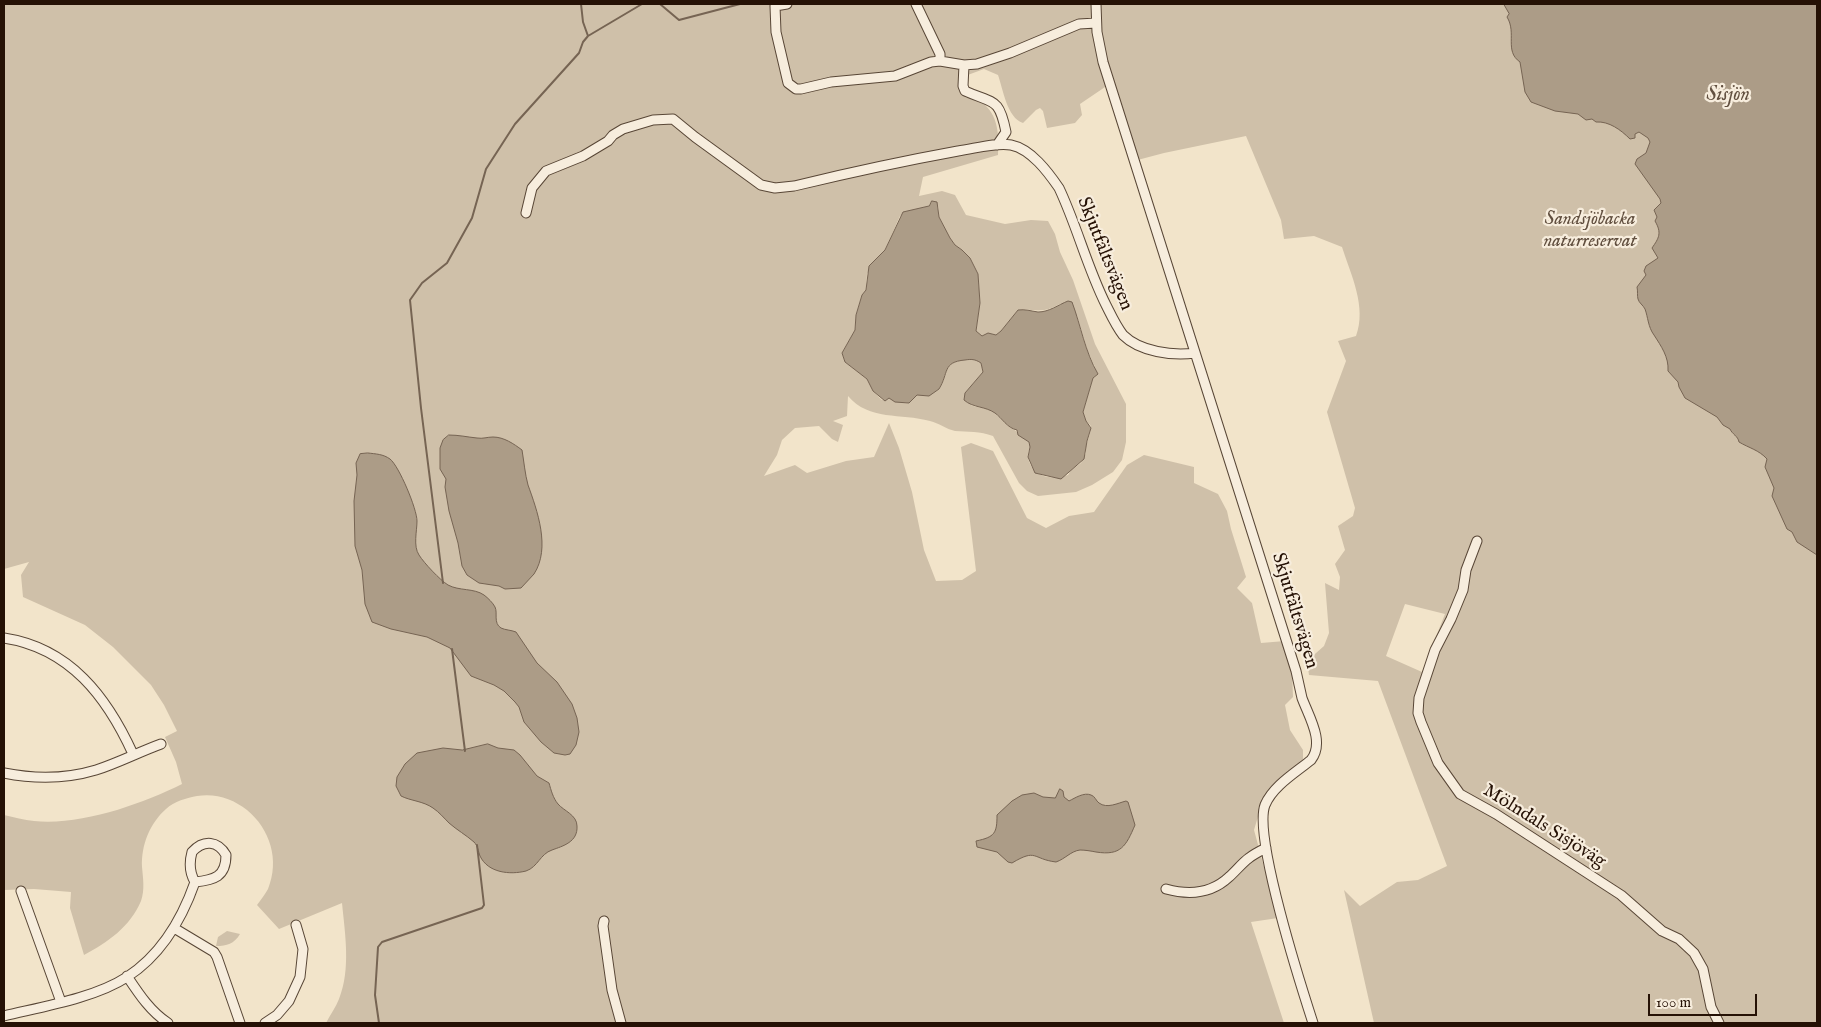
<!DOCTYPE html>
<meta charset="utf-8">
<style>
body{margin:0}
#map{position:relative;width:1821px;height:1027px;overflow:hidden;background:#f2e4ca;font-family:"IM FELL English",serif}
canvas{display:block}
.frame{position:absolute;inset:0;border:5px solid #251105;pointer-events:none}
.scale{position:absolute;left:1648px;top:994px;width:109px;height:22px;box-sizing:border-box;border:2px solid #251105;border-top:0;padding-left:6px;font-size:15px;line-height:18px;white-space:nowrap;color:#251105;-webkit-text-stroke:4px #f7eddd;paint-order:stroke}
</style>
<div id="map">
<canvas width="1821" height="1027"></canvas>
<div class="frame"></div>
<div class="scale">100 m</div>
</div>
<script>
const context = document.querySelector('canvas').getContext('2d');
context.lineJoin = 'round';
function fillPath(path, color) { context.fillStyle = color; context.fill(path, 'evenodd'); }
function trace(path, color, width, dash) { context.strokeStyle = color; context.lineWidth = width; context.lineCap = dash ? 'butt' : 'round'; context.setLineDash(dash || []); context.stroke(path); }
function label(font, color, halo, rows, align = 'center') {
  context.font = font + ' "IM FELL English",serif'; context.lineWidth = 4.5; context.setLineDash([]); context.textBaseline = 'middle'; context.strokeStyle = halo; context.fillStyle = color; for (const [text, x, y, turn = 0] of rows) {
    context.save(); context.translate(x, y); context.rotate((+turn || 0) * Math.PI / 180); context.textAlign = isNaN(turn) ? turn : align; if (halo) context.strokeText(text, 0, 0); context.fillText(text, 0, 0); context.restore();
  }
}
const green = new Path2D(`
 M 4,4 L 1817,4 L 1817,1023 L 1374,1023 L 1344,890 L 1360,906 L 1397,882 L 1418,880 L 1447,866 L 1378,681 L 1309,675 L 1307,661 L 1324,646 L 1329,633 L 1325,583 L 1339,590 L 1340,577 L 1335,564 L 1345,550 L 1338,526 L 1353,516 L 1355,508 L 1327,412 L 1346,361 L 1338,341 L 1356,336 C 1367,307 1351,275 1342,247 L 1314,236 L 1284,239 L 1281,220 L 1246,136 L 1164,153 L 1130,162 L 1108,85 L 1080,104 L 1082,115 L 1075,123 L 1047,128 L 1043,111 L 1040,108 L 1036,110 L 1023,123 C 1007,118 1003,89 998,75 L 984,69 L 965,76 L 965,97 C 970,99 977,100 981,102 C 999,114 999,136 998,155 L 923,177 L 919,196 L 942,191 L 955,195 L 966,215 L 1005,224 L 1031,220 L 1048,221 L 1055,234 L 1060,252 L 1073,280 L 1095,344 L 1126,404 L 1126,442 L 1122,460 L 1113,472 L 1092,485 L 1076,492 L 1038,496 L 1027,491 L 1019,483 L 993,436 C 980,431 968,432 955,431 C 946,429 939,423 930,421 C 901,413 869,421 848,396 L 847,416 L 833,421 L 843,425 L 838,442 L 832,439 L 819,426 L 795,428 L 782,440 L 777,455 L 764,476 L 795,465 L 807,473 L 846,461 L 874,457 L 889,423 L 899,448 L 912,492 L 924,550 L 936,581 L 962,580 L 976,571 L 961,447 L 971,443 L 993,451 L 1027,518 L 1046,528 L 1069,516 L 1094,512 L 1127,465 L 1144,455 L 1194,467 L 1194,483 L 1218,494 L 1227,511 L 1231,529 L 1246,577 L 1237,588 L 1252,603 L 1261,643 L 1285,641 L 1292,670 L 1293,697 L 1285,705 L 1290,730 L 1303,750 L 1303,761 L 1265,793 L 1254,830 L 1278,918 L 1251,922 L 1284,1023 L 326,1023 C 330,1015 336,1007 339,999 C 351,969 345,934 342,903 L 279,929 L 257,905 C 261,900 265,894 268,889 C 280,860 270,829 247,810 C 233,799 216,793 197,796 C 187,798 174,801 166,809 C 150,823 141,845 142,867 C 143,878 145,890 141,901 C 130,927 108,942 84,955 L 70,908 L 71,892 L 34,889 L 4,890 L 4,815 C 14,817 24,820 34,821 C 80,826 142,804 182,784 L 176,762 L 165,737 L 177,731 L 164,705 L 151,685 L 113,647 L 85,625 L 23,597 L 21,575 L 29,562 L 4,569 ZM 931,202 L 938,205 L 939,217 L 950,238 L 955,245 L 962,250 L 970,258 L 978,274 L 980,303 L 976,331 L 982,336 L 990,334 L 996,335 L 1001,331 L 1018,310 C 1037,309 1042,314 1060,304 L 1077,316 L 1088,352 L 1098,374 L 1093,378 L 1083,412 L 1086,421 L 1091,426 L 1090,433 L 1086,446 L 1086,453 L 1081,463 L 1071,470 L 1068,475 C 1051,480 1032,478 1028,457 C 1027,452 1032,447 1029,442 C 1023,434 1015,431 1007,425 C 1001,420 997,413 990,410 C 983,407 977,408 971,405 L 965,393 L 983,372 L 981,363 C 975,359 971,359 965,360 C 942,362 949,373 939,389 L 929,395 L 917,395 L 906,403 C 900,399 895,402 889,398 L 882,400 L 873,391 L 867,379 L 845,362 L 842,353 L 855,330 L 856,315 L 862,295 L 866,291 L 867,274 L 885,250 L 900,216 L 929,206 ZM 1405,604 L 1445,614 L 1422,672 L 1386,656 Z
 M 227,931 L 240,934 C 234,944 227,946 216,946 L 218,937 Z`);
const water = new Path2D(`
 M 1504,4 L 1817,4 L 1817,555 L 1797,542 L 1792,532 L 1787,529 L 1772,496 L 1774,488 L 1765,467 L 1767,459 C 1759,450 1749,448 1739,442 C 1738,436 1732,434 1730,429 L 1723,425 L 1717,417 L 1685,398 L 1679,387 L 1678,382 L 1668,371 C 1669,357 1661,346 1654,335 C 1648,327 1648,317 1645,309 C 1643,305 1639,303 1638,299 C 1637,296 1638,291 1637,287 L 1646,275 L 1644,271 L 1646,266 L 1658,258 L 1652,248 C 1659,238 1662,233 1655,221 L 1657,217 L 1654,210 L 1661,203 L 1660,199 L 1635,164 L 1637,159 L 1646,153 L 1650,142 L 1648,138 L 1639,132 L 1635,134 L 1635,138 L 1630,139 C 1621,130 1609,121 1596,122 L 1592,119 L 1586,120 L 1578,114 L 1555,111 L 1531,102 L 1525,92 L 1520,62 C 1504,51 1517,33 1507,17 L 1509,14 Z
 M 932,201 L 937,202 L 939,217 L 950,238 L 955,245 L 962,250 L 970,258 L 978,274 L 980,303 L 976,331 L 982,336 L 988,333 L 996,335 L 1001,331 L 1018,310 C 1025,309 1031,311 1038,312 C 1049,312 1058,305 1068,301 L 1072,302 C 1081,326 1085,352 1098,374 L 1093,378 L 1083,412 L 1086,421 L 1091,428 L 1087,441 L 1084,459 L 1061,479 L 1035,473 L 1028,457 L 1030,447 L 1029,442 L 1018,435 L 1017,430 C 1007,428 1002,418 995,413 C 985,406 973,408 964,400 L 965,393 L 983,372 L 981,363 C 975,359 971,359 965,360 C 942,362 949,373 939,389 L 929,396 L 917,395 L 909,403 L 895,402 L 889,398 L 885,401 L 873,391 L 867,379 L 845,362 L 842,353 L 855,330 L 856,315 L 862,295 L 866,290 L 869,266 L 885,250 L 903,212 L 929,206 Z
 M 449,435 C 459,435 467,437 477,438 C 483,439 487,437 493,437 C 504,437 514,444 522,450 C 524,462 525,474 528,485 C 537,510 551,548 534,574 C 530,579 525,583 521,588 L 505,589 L 499,586 L 479,583 L 467,575 L 462,566 L 458,543 L 449,511 L 445,487 L 446,479 L 440,469 L 440,448 L 443,440 Z
 M 368,453 C 376,454 383,454 390,459 C 399,466 417,509 417,521 C 417,531 413,546 419,555 C 424,563 440,580 448,585 C 459,591 474,588 484,595 C 488,598 493,603 495,607 C 498,613 493,623 501,628 C 505,630 511,630 516,632 L 537,663 L 557,682 L 572,704 L 577,718 L 579,732 L 576,745 L 570,754 L 565,755 L 554,753 L 541,742 L 524,722 L 519,707 L 515,702 L 504,691 L 494,685 L 471,676 L 450,648 L 427,637 L 391,629 L 372,622 L 365,604 L 362,570 L 355,546 L 354,501 L 357,475 L 356,463 L 360,454 Z
 M 488,744 L 498,748 L 514,750 L 520,755 L 537,776 L 549,783 C 551,790 553,798 558,804 C 564,811 577,815 577,826 C 578,842 563,846 552,850 C 540,854 538,867 526,871 C 510,875 488,873 480,856 C 478,851 478,846 474,842 C 466,835 457,830 449,823 C 444,818 439,812 433,808 C 423,801 411,801 401,796 L 396,786 L 397,777 L 405,764 L 417,753 L 443,748 L 462,750 Z
 M 1060,789 L 1063,791 L 1064,797 L 1069,801 C 1075,798 1084,792 1091,795 C 1095,796 1096,801 1099,803 C 1107,809 1118,803 1126,801 L 1128,802 L 1135,825 C 1126,846 1121,856 1096,852 C 1091,851 1085,850 1080,850 C 1071,851 1065,859 1056,862 C 1032,859 1037,848 1012,863 L 1008,862 L 997,852 L 977,847 L 976,841 C 995,837 997,833 997,815 L 1012,801 L 1022,795 L 1034,793 L 1043,797 L 1055,798 Z`);
const stream = new Path2D(`
 M 660,4 L 679,20 L 740,4
 M 588,36 L 642,4
 M 443,583 L 421,408 L 410,300 L 422,283 L 447,263 L 472,218 L 486,169 L 515,124 L 579,53 L 583,42 L 588,36 L 583,22 L 581,4
 M 452,649 L 465,751
 M 379,1023 L 375,995 L 378,947 L 382,942 L 482,908 L 484,905 L 477,845`);
const minor = new Path2D(`
 M 787,4 L 775,6 L 776,32 L 788,83 L 796,89 L 801,89 L 831,82 L 895,76 L 931,62 L 940,61 L 964,65 L 977,64 L 1010,53 L 1079,24 L 1096,23
 M 916,4 L 940,54 L 940,61
 M 1096,4 L 1097,32 L 1103,62 L 1296,671 C 1298,680 1300,689 1302,698 C 1309,717 1325,742 1311,760 C 1295,773 1273,786 1265,805 C 1253,836 1301,986 1313,1023
 M 964,65 L 963,86 L 965,91 C 994,104 999,97 1006,132 L 997,145
 M 526,213 L 532,188 L 546,171 L 583,156 L 608,141 L 613,135 L 623,129 L 653,120 L 673,119 L 695,137 L 761,185 L 775,188 L 794,186 C 848,173 903,161 958,151 C 974,149 995,142 1011,145 C 1031,149 1048,172 1059,188 C 1077,226 1087,267 1106,305 C 1111,315 1116,326 1123,335 C 1140,352 1173,356 1195,353
 M 1477,541 L 1466,570 L 1463,590 L 1451,619 L 1435,650 L 1419,698 L 1418,713 L 1421,722 L 1438,763 L 1460,794 L 1496,814 L 1621,895 L 1662,931 L 1679,939 L 1694,953 L 1703,969 L 1711,1007 L 1719,1023
 M 4,638 C 70,648 107,697 133,754
 M 4,773 C 34,779 66,779 96,770 C 118,763 139,752 161,744
 M 1166,889 C 1188,895 1211,894 1229,877 C 1236,871 1242,863 1249,858 C 1254,854 1260,851 1266,848
 M 21,891 L 61,1002
 M 604,921 L 603,926 L 612,990 L 621,1023
 M 174,928 L 214,952 L 217,957 L 240,1023
 M 127,976 C 139,994 150,1011 168,1023
 M 4,1016 C 41,1007 95,998 127,977 C 161,955 182,919 195,882 C 189,872 189,863 192,852 C 204,839 218,841 226,855 C 226,877 214,880 195,882
 M 265,1023 L 277,1015 L 289,1001 L 300,977 L 303,949 L 296,925`);
const parkNames = [
 ["Sandsjöbacka",1590,220],
 ["naturreservat",1590,242]
];
const streetNames = [
 ["Skjutfältsvägen",1104,254,68],
 ["Skjutfältsvägen",1294,611,73],
 ["Mölndals Sisjöväg",1544,827,32]
];
const waterNames = [
 ["Sisjön",1728,96]
];
fillPath(green, '#cfc0a9');
fillPath(water, '#ac9c87');
trace(water, '#766453', 1);
trace(stream, '#766453', 2);
trace(minor, '#584636', 11);
trace(minor, '#f7eddd', 9);
label('italic 19px', '#604e3e', '#f7eddd', parkNames);
label('19px', '#251105', '#f7eddd', streetNames);
label('italic 20px', '#625040', '#f7eddd', waterNames);
</script>
